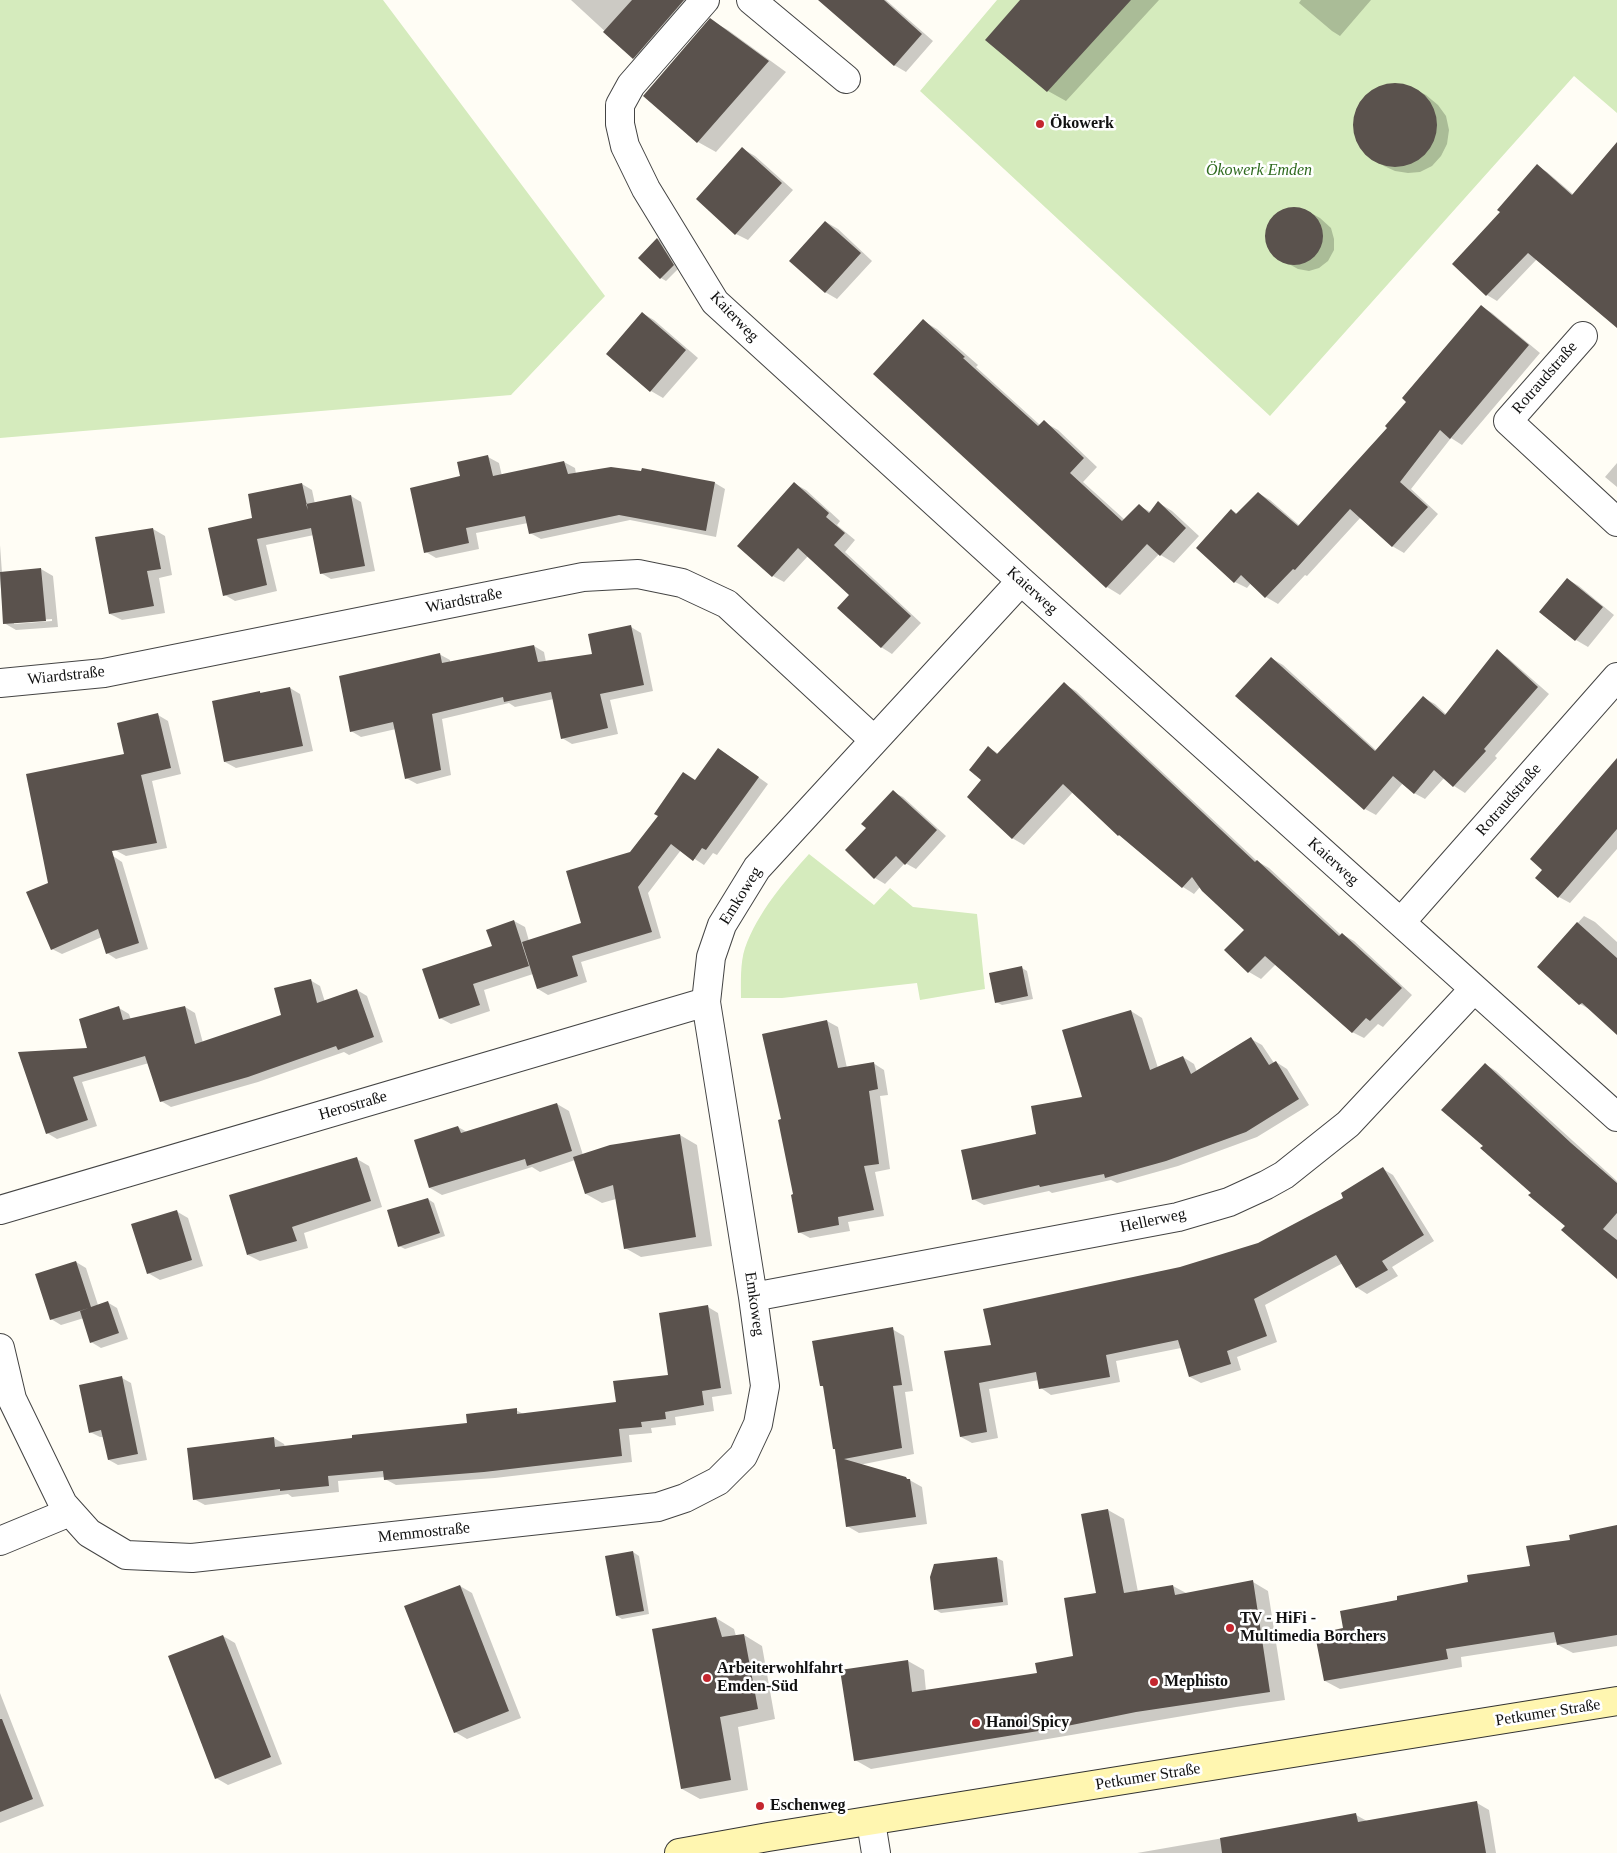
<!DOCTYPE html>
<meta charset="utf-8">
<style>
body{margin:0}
canvas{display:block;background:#fffdf5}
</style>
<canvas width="1617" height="1853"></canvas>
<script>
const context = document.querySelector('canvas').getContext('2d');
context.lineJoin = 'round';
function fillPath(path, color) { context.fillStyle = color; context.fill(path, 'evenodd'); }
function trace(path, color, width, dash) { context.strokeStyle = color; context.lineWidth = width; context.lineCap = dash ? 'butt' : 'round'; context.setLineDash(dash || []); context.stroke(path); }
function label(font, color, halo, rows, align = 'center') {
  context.font = font + ' Georgia,serif'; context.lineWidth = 5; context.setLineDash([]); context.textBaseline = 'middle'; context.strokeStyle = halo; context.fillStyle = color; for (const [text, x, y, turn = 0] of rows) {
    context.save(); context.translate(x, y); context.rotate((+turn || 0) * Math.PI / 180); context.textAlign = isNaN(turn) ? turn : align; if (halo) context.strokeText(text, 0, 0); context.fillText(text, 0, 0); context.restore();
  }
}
const green = new Path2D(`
 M 0,0 L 383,0 L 605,296 L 511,395 L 0,438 Z
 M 997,0 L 1617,0 L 1617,113 L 1574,76 L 1270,416 L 920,91 Z
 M 809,854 L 874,905 L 890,888 L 913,907 L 977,914 L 985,989 L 920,1000 L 917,983 L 782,998 L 741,998 C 741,982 740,963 745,948 C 758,912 784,882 809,854 Z`);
const shadow = new Path2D(`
 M 571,0 L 691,0 L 646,65 L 634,58 Z
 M 820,0 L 886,0 L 933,41 L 906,72 L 894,65 Z
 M 1022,0 L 1159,0 L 1066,101 L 1048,91 Z
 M 1301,0 L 1371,0 L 1340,36 L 1332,31 L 1299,3 Z
 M 710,20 L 728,30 L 786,72 L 716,152 L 698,142 Z
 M 1398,84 L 1413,88 L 1426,95 L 1438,105 L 1446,116 L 1449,130 L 1447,144 L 1441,156 L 1432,166 L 1420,172 L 1408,173 L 1395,171 L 1384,166 L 1371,158 L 1362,149 L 1355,136 L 1354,120 L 1359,105 L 1369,93 L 1382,86 Z
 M 1617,148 L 1617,325 L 1537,259 L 1497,301 L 1487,295 L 1454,264 L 1501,212 L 1537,166 L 1547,172 L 1574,195 Z
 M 743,149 L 755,156 L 793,190 L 748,240 L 736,234 Z
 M 1294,208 L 1307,211 L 1320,218 L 1331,228 L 1334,239 L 1334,250 L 1328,261 L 1319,268 L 1309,271 L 1298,269 L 1276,257 L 1269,248 L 1266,234 L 1270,221 L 1280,211 Z
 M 826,222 L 838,229 L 872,261 L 837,299 L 825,292 Z
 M 658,239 L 663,242 L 679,268 L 666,281 L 661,278 Z
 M 1481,306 L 1492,313 L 1540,353 L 1462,445 L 1451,438 L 1411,489 L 1438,514 L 1404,553 L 1392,546 L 1361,517 L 1307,576 L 1305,575 L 1278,604 L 1266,597 L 1251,583 L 1247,588 L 1235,582 L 1231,510 L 1238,514 L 1258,493 L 1270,500 L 1300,526 L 1388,428 Z
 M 642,313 L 654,320 L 698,358 L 663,398 L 651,391 L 608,354 Z
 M 923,321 L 937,329 L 978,365 L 976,367 L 1041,426 L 1044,422 L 1058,430 L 1097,467 L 1083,482 L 1125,520 L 1139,506 L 1151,512 L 1159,503 L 1172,511 L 1199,536 L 1174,563 L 1159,554 L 1120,595 L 1107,587 Z
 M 488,457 L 499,463 L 502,476 L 564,462 L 575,468 L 576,474 L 642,472 L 643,469 L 715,483 L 725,489 L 716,537 L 630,520 L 541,539 L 530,533 L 528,523 L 476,533 L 479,549 L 436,558 L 426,552 L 462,477 Z
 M 1617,463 L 1617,487 L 1605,477 Z
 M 302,484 L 312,490 L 315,504 L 351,496 L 361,502 L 375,571 L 331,579 L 321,573 L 314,535 L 266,545 L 277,591 L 235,601 L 225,595 L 253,519 Z
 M 795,484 L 806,490 L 840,521 L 837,525 L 855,540 L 845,552 L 921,623 L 892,654 L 881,647 L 850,595 L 808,556 L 784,582 L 773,576 L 739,546 Z
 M 153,529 L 165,536 L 172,575 L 159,578 L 165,613 L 122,620 L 110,614 Z
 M 0,545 L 2,573 L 41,569 L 53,576 L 58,627 L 16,630 L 4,623 L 0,579 ZM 52,619 L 52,621 L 14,624 L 14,622 Z
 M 1567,579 L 1579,586 L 1614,615 L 1588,647 L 1576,640 Z
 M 631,627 L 641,633 L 653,691 L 610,700 L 618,734 L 572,744 L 562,738 L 554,699 L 515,707 L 509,703 L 442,719 L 451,775 L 417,784 L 406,778 L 396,729 L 361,737 L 351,731 L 439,654 L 450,660 L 450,663 L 534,646 L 544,652 L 546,662 L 593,655 Z
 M 1497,651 L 1508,658 L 1549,694 L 1495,756 L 1497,758 L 1465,793 L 1454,786 L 1444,778 L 1425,799 L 1414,793 L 1403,783 L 1376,815 L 1365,809 L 1271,658 L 1283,665 L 1377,751 L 1424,698 L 1435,704 L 1447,715 Z
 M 1064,684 L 1076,691 L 1257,861 L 1269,868 L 1341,935 L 1342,934 L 1354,941 L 1412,995 L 1383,1027 L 1378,1024 L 1364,1038 L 1352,1032 L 1276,964 L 1261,979 L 1249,972 L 1226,950 L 1246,930 L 1200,887 L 1194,894 L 1183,887 L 1127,840 L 1119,835 L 1073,792 L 1024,845 L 1012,838 L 983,780 L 989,748 L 999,754 Z
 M 290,688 L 300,694 L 313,751 L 236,768 L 225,762 L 260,692 L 263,694 Z
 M 158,715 L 168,721 L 181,774 L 152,781 L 167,848 L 126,856 L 115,850 L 126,755 Z
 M 719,749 L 768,784 L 717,855 L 713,853 L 704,865 L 681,850 L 648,893 L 661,938 L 581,962 L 587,982 L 548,995 L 538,989 L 533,974 L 484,990 L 490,1011 L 451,1024 L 440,1018 L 514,921 L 525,927 L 529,941 L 583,924 L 630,853 L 696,781 Z
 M 1617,759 L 1617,849 L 1570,903 L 1559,897 L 1537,878 L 1544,870 L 1592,790 L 1591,788 Z
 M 893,792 L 903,797 L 946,836 L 916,869 L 905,863 L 885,884 L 875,878 L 847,850 L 867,828 Z
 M 113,856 L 122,862 L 148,949 L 116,959 L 107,953 L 102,937 L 62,954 L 52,949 Z
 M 1584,916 L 1595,922 L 1617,942 L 1617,1034 L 1591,1010 L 1580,1004 L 1539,966 Z
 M 1022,968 L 1027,971 L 1033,999 L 1002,1005 L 996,1002 Z
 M 310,980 L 320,986 L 325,1002 L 357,990 L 367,996 L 383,1042 L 349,1055 L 344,1052 L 258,1082 L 171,1107 L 161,1101 L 149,1063 L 82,1082 L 97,1126 L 57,1139 L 47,1133 L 19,1053 L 89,1049 L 119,1008 L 129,1014 L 131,1020 L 185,1007 L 195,1013 L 203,1043 L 283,1015 Z
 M 1131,1011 L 1142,1018 L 1158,1068 L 1183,1057 L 1194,1064 L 1197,1072 L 1251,1039 L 1262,1045 L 1274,1063 L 1276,1062 L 1287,1069 L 1309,1105 L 1257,1137 L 1178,1166 L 1117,1183 L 1111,1180 L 1052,1193 L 1049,1191 L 984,1205 L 973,1199 L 1037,1135 L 1083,1098 Z
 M 827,1021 L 838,1027 L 847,1068 L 873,1063 L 884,1070 L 888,1095 L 880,1096 L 890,1169 L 875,1172 L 884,1216 L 848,1222 L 850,1231 L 810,1238 L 799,1232 L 782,1120 L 764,1035 Z
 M 1485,1064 L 1496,1071 L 1617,1181 L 1617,1274 L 1484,1146 Z
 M 557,1104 L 569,1111 L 583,1155 L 680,1135 L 697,1145 L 712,1246 L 641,1257 L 625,1248 L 616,1199 L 602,1203 L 586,1194 L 575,1160 L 540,1172 L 532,1167 L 442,1195 L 430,1188 L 416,1141 L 458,1127 L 467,1132 Z
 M 357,1159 L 369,1166 L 382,1207 L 304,1233 L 308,1248 L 260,1261 L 248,1255 Z
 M 1383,1169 L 1393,1175 L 1434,1241 L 1392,1267 L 1398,1276 L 1367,1294 L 1356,1287 L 1343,1263 L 1265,1305 L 1277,1342 L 1237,1357 L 1241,1370 L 1201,1383 L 1190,1377 L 1181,1348 L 1116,1361 L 1120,1382 L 1051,1395 L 1041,1388 L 1039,1380 L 989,1389 L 998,1438 L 972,1443 L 961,1437 L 946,1352 L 992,1346 L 1180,1268 L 1259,1244 L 1345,1198 Z
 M 428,1199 L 434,1203 L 445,1236 L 405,1249 L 399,1246 Z
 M 176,1211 L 188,1218 L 203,1266 L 160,1280 L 148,1273 Z
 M 76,1262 L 86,1268 L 98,1305 L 107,1302 L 117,1308 L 128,1339 L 101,1348 L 91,1342 L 84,1318 L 61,1325 L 51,1319 Z
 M 708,1307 L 718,1313 L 732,1394 L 712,1397 L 714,1411 L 675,1417 L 676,1425 L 651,1428 L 652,1433 L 629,1435 L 632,1462 L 495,1478 L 396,1485 L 385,1479 L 385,1477 L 338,1481 L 339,1492 L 292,1497 L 288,1494 L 205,1505 L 194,1499 L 274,1438 L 284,1444 L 285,1447 L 469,1424 L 516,1410 L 525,1415 L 617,1404 L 670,1376 Z
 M 892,1329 L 904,1336 L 913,1391 L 905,1392 L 914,1454 L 859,1465 L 906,1478 L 922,1487 L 927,1524 L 859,1533 L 847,1526 L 825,1388 L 821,1385 Z
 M 122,1378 L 131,1383 L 147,1460 L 118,1465 L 109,1460 L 104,1437 L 100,1437 L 90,1432 Z
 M 1108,1510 L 1124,1519 L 1138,1592 L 1173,1586 L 1188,1594 L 1253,1582 L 1268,1591 L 1285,1700 L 1236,1707 L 871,1769 L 855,1760 L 908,1661 L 924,1670 L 926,1691 L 1038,1674 L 1075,1657 L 1097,1594 Z
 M 1617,1527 L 1617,1646 L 1573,1653 L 1558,1645 L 1558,1642 L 1461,1657 L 1462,1667 L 1340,1689 L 1325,1681 L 1336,1638 L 1345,1629 L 1399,1601 L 1531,1567 L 1571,1541 Z
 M 633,1552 L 639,1556 L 649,1614 L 622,1619 L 617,1616 Z
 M 997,1558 L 1003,1561 L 1008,1605 L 941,1613 L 936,1610 Z
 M 460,1586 L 472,1593 L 521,1718 L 467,1739 L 455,1732 Z
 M 716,1618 L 734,1629 L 736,1636 L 744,1635 L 762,1646 L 775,1719 L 738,1727 L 748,1790 L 700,1799 L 682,1789 Z
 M 223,1636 L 235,1643 L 282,1764 L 228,1785 L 216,1778 Z
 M 0,1693 L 44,1806 L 0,1823 Z
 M 1477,1803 L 1489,1810 L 1496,1853 L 1137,1853 L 1356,1815 L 1367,1821 Z`);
const building = new Path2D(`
 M 632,0 L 684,0 L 633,59 L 603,32 Z
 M 818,0 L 884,0 L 922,34 L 894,66 Z
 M 1020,0 L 1131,0 L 1047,92 L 985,40 Z
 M 710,18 L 769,61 L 697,143 L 643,96 Z
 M1353 125a42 42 0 1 1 84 0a42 42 0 1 1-84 0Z
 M 1617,142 L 1617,328 L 1528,253 L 1486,296 L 1452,264 L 1500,212 L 1497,210 L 1537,164 L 1572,195 Z
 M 742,147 L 782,183 L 735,235 L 696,199 Z
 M1265 236a29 29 0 1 1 58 0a29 29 0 1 1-58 0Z
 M 825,221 L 861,253 L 825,293 L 789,261 Z
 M 657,238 L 674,265 L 660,279 L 638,258 Z
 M 1481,305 L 1529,345 L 1450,439 L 1440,430 L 1400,482 L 1428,507 L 1392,547 L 1350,509 L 1295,570 L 1293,569 L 1265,598 L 1241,575 L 1234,583 L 1196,548 L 1231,509 L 1236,514 L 1258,492 L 1298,526 L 1387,428 L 1385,426 L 1406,402 L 1402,398 Z
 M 642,312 L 686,350 L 650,392 L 606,354 Z
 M 923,319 L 965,357 L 963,358 L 1038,426 L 1044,420 L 1084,458 L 1070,473 L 1122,521 L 1139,504 L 1149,513 L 1158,501 L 1186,528 L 1160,556 L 1147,544 L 1106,588 L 873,374 Z
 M 488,455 L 493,476 L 564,461 L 568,474 L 611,467 L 641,471 L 642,468 L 715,482 L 706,531 L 619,515 L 529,534 L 525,516 L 466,528 L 469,543 L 424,553 L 410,488 L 460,476 L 457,462 Z
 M 794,482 L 829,513 L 826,517 L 845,533 L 834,545 L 911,616 L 881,648 L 837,608 L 849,595 L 798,548 L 772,577 L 737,546 Z
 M 302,483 L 308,510 L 306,504 L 351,495 L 365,566 L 320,574 L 311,528 L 257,539 L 267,585 L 223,596 L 208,528 L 252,518 L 248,494 Z
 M 153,528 L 161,569 L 147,571 L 154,606 L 109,614 L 95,537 Z
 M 41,568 L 46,621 L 3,624 L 0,572 Z
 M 1567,578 L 1603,607 L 1575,641 L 1539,612 Z
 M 631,625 L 644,685 L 600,694 L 608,728 L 561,739 L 551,692 L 504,702 L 503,697 L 432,714 L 441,770 L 405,779 L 393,722 L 350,732 L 339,676 L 440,653 L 442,663 L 534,645 L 538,662 L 592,654 L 588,634 Z
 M 1497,649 L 1538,687 L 1484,749 L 1486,751 L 1453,787 L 1434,770 L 1414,794 L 1393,776 L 1364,810 L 1235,696 L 1271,657 L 1375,751 L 1423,696 L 1445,715 Z
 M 1064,682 L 1255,862 L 1257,860 L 1339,936 L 1342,933 L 1402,988 L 1370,1021 L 1366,1018 L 1352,1033 L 1265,956 L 1248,973 L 1224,950 L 1244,930 L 1202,891 L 1192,877 L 1182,888 L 1119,835 L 1118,836 L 1063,784 L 1012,839 L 967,797 L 981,780 L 969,770 L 988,746 L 997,754 Z
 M 290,687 L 303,746 L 224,762 L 212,701 L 260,691 L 260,693 Z
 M 158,713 L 171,768 L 141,775 L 157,843 L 112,851 L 139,943 L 106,954 L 98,929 L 51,950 L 26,892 L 48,883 L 26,774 L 124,754 L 117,723 Z
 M 718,748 L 759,777 L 706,850 L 702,848 L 693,861 L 671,844 L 638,887 L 652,932 L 572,956 L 578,976 L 537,989 L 522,942 L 581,923 L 566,871 L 630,852 L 658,816 L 654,814 L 683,772 L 695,780 Z
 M 1617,758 L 1617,829 L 1558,898 L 1535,878 L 1542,870 L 1530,859 Z
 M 893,790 L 937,830 L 905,865 L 896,856 L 874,879 L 845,850 L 866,828 L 861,824 Z
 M 514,920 L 529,966 L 473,984 L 480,1005 L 439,1019 L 422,969 L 492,946 L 486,930 Z
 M 1577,922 L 1617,958 L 1617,1035 L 1582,1003 L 1579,1005 L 1537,967 Z
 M 1022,966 L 1028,996 L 995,1003 L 989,973 Z
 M 311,979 L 317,1003 L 357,989 L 374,1037 L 338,1050 L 336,1046 L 248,1077 L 160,1102 L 145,1056 L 73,1077 L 88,1120 L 46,1134 L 18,1052 L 87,1048 L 79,1019 L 119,1006 L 123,1020 L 185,1006 L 195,1044 L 281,1015 L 274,988 Z
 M 1131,1010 L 1150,1070 L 1183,1056 L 1191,1074 L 1251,1037 L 1269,1065 L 1276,1061 L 1299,1099 L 1246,1132 L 1166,1161 L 1105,1178 L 1104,1174 L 1040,1187 L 1039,1185 L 972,1200 L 961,1150 L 1036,1134 L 1031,1106 L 1082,1097 L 1062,1030 Z
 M 827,1020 L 838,1068 L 874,1062 L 878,1089 L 869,1091 L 879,1164 L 864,1166 L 874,1210 L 838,1217 L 839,1225 L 798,1233 L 791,1195 L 793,1194 L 778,1120 L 781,1119 L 762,1034 Z
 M 1485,1063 L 1571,1143 L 1617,1183 L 1617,1213 L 1603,1229 L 1617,1240 L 1617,1279 L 1561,1230 L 1565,1226 L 1528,1195 L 1531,1193 L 1480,1148 L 1483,1146 L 1441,1110 Z
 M 557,1103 L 572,1151 L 527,1166 L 525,1159 L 429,1188 L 414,1140 L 458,1126 L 461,1133 Z
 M 680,1134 L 696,1237 L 624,1249 L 613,1185 L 585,1194 L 573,1157 L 610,1145 Z
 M 357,1157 L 371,1201 L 292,1227 L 297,1241 L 247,1255 L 229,1195 Z
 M 1383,1167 L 1424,1235 L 1382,1261 L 1388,1270 L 1356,1288 L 1336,1255 L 1254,1299 L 1267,1336 L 1227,1351 L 1231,1364 L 1189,1377 L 1178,1340 L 1106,1355 L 1110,1377 L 1039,1389 L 1036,1372 L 979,1383 L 987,1432 L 960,1437 L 944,1351 L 991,1345 L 983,1309 L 1180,1267 L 1258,1243 L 1343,1198 L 1341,1193 Z
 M 428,1198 L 440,1233 L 398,1247 L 387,1210 Z
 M 177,1210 L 192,1260 L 147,1274 L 131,1224 Z
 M 76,1261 L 91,1307 L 108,1301 L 119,1333 L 90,1343 L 80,1311 L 89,1308 L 50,1320 L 35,1274 Z
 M 708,1305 L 721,1388 L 702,1391 L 704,1405 L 665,1412 L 666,1419 L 641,1422 L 642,1427 L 619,1429 L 622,1456 L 484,1472 L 384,1480 L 383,1471 L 328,1476 L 329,1486 L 280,1491 L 280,1489 L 193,1500 L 187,1448 L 274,1437 L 275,1447 L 352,1438 L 352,1435 L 467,1423 L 466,1414 L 517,1408 L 517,1414 L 616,1402 L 613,1381 L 668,1375 L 659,1313 Z
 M 893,1327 L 902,1385 L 893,1386 L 902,1448 L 844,1459 L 906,1477 L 907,1479 L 910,1479 L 916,1517 L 846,1527 L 835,1449 L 833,1449 L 823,1386 L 820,1386 L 812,1341 Z
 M 122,1376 L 138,1454 L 108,1460 L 101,1430 L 89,1433 L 79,1385 Z
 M 1108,1509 L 1124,1593 L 1173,1585 L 1175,1595 L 1253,1580 L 1270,1692 L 1136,1712 L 1057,1728 L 854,1761 L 840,1670 L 908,1660 L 912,1692 L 1037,1673 L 1035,1663 L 1073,1656 L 1064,1598 L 1096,1593 L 1081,1514 Z
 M 1617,1525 L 1617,1635 L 1557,1645 L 1554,1632 L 1446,1649 L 1448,1659 L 1324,1681 L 1316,1640 L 1335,1637 L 1334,1630 L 1343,1628 L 1340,1611 L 1397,1600 L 1397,1596 L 1468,1582 L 1467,1575 L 1530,1566 L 1526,1546 L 1570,1540 L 1569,1535 Z
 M 633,1551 L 644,1611 L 616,1616 L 605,1556 Z
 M 997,1557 L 1003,1602 L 934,1610 L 930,1577 L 934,1564 Z
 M 460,1585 L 509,1711 L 454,1733 L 404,1606 Z
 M 716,1617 L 722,1637 L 744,1634 L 758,1709 L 720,1717 L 731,1780 L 681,1789 L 652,1629 Z
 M 223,1635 L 271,1757 L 215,1779 L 168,1656 Z
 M 0,1719 L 2,1719 L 33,1799 L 0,1812 Z
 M 1477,1801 L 1486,1853 L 1222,1853 L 1220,1838 L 1356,1813 L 1358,1822 Z`);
const minor = new Path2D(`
 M 705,0 L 631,85 L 620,105 L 620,124 L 625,146 L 646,189 L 715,302 L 1021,581 L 1617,1117
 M 751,0 L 846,79
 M 1583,336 L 1508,421 L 1617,522
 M 0,683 L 104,673 L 583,577 L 638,574 L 682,583 L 727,604 L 874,740
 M 1401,922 L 1617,677
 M 0,1210 L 706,1002
 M 753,1297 L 1178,1217 L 1229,1202 L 1266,1185 L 1284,1175 L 1348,1124 L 1474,989
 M 0,1348 L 12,1399 L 63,1504 L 89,1533 L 126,1555 L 192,1558 L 658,1507 L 685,1498 L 718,1481 L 743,1456 L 758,1424 L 765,1386 L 753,1297 L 706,1002 L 711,957 L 722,925 L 757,868 L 1021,581
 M 0,1541 L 70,1512
 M 871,1822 L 876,1853`);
const secondary = new Path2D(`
 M 679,1853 L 768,1837 L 1617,1701`);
const markers = [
 [1040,124,5,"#c4262e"],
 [1230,1628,5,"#c4262e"],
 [707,1678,5,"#c4262e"],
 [1154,1682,5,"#c4262e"],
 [976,1723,5,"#c4262e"],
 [760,1806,5,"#c4262e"]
];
const poiNames = [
 ["Ökowerk",1050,124],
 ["TV - HiFi -",1240,1619],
 ["Multimedia Borchers",1240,1637],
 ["Arbeiterwohlfahrt",717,1669],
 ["Emden-Süd",717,1687],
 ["Mephisto",1164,1682],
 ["Hanoi Spicy",986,1723],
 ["Eschenweg",770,1806]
];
const parkNames = [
 ["Ökowerk Emden",1259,171]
];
const streetNames = [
 ["Kaierweg",734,317,46],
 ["Rotraudstraße",1545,378,-49],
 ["Kaierweg",1032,591,42],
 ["Wiardstraße",464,601,-11],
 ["Wiardstraße",66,676,-6],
 ["Rotraudstraße",1509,800,-49],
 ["Kaierweg",1333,862,42],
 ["Emkoweg",741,896,-58],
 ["Herostraße",353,1106,-16],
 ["Hellerweg",1153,1221,-12],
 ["Emkoweg",754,1304,82],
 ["Memmostraße",424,1533,-6],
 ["Petkumer Straße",1548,1713,-9],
 ["Petkumer Straße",1148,1777,-9]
];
fillPath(green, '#d5ebbd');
fillPath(shadow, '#0003');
fillPath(building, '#5a524d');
trace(minor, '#444', 30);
trace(secondary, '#333', 30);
trace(minor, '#fff', 28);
trace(secondary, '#fff6b0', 28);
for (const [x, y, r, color] of markers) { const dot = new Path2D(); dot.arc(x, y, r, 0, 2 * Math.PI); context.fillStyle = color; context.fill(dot); trace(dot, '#fff', 2); }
label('bold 16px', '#111', '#fff', poiNames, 'left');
label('italic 16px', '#2f6b1f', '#fff', parkNames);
label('16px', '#111', '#fff', streetNames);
</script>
